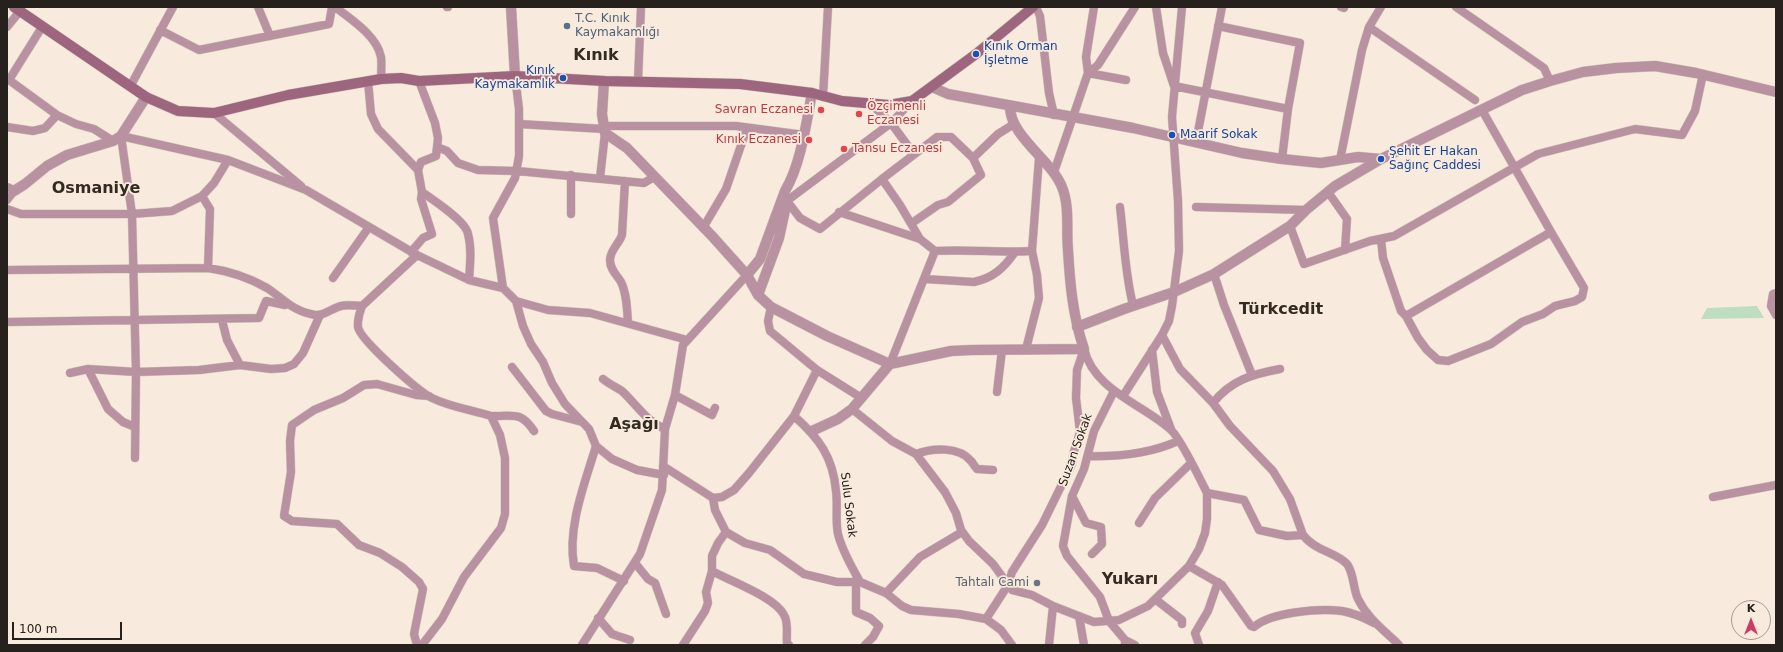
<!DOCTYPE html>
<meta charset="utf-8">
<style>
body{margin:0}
#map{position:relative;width:1783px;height:652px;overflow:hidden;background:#f8ebdd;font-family:"DejaVu Sans",sans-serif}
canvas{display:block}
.frame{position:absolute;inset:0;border:8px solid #26211c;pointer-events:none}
.north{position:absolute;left:1731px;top:600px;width:40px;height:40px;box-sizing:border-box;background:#f8ebdd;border:1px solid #a49a90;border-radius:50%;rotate:0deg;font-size:11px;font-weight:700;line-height:16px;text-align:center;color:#26211c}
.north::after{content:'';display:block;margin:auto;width:14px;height:18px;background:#ca3c65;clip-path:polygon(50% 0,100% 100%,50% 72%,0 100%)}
.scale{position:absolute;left:12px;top:622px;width:110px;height:18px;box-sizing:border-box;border:2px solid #26211c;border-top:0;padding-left:5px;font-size:12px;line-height:14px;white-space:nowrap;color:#26211c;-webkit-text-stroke:3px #f8ebdd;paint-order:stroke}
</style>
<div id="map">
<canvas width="1783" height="652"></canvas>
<div class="frame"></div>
<div class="north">K</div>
<div class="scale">100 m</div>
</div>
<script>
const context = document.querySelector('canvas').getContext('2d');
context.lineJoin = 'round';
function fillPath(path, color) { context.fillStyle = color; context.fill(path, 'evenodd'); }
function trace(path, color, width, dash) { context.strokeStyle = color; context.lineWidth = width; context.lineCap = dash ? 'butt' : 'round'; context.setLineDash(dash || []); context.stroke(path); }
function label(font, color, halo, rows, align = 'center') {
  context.font = font + ' "DejaVu Sans",sans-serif'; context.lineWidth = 3.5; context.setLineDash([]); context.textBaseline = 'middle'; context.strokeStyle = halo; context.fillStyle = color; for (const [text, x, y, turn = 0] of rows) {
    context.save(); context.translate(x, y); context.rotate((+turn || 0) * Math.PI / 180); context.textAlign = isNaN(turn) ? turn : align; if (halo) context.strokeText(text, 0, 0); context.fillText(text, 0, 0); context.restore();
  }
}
const green = new Path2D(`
 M 1757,306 L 1764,318 L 1701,319 L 1707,308 Z`);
const minor = new Path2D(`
 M 258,7 L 270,36
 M 335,7 C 351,19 377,36 381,57 C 382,64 381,72 381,79
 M 447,7 L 448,7
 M 1036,7 L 1040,16 L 1049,93 L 1054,115
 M 1156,7 L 1163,53 L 1174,86 L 1288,109
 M 1341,7 L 1344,8
 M 1456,7 L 1544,68 L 1550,81
 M 1218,26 L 1300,43 L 1288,109 L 1282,159
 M 7,27 L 20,11
 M 42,27 L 9,80 L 57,115 L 76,124 L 94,129 L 113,141
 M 1369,27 L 1475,100
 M 160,30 L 199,50 L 329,24 L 332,7
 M 1088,73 L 1098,65 L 1135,7
 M 1088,73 L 1126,80
 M 368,81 L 371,114 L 378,129 L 418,170
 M 638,81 L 641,7
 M 131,85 L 173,7
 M 823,97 L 828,7
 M 870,103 L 891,123 L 914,154
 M 214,113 L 301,186
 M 519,124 L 604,129
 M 603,126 L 736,126 L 804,135
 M 7,127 L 33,131 L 45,128 L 57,115
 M 1196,142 L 1222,7
 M 437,147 L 447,151 L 458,163 L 478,170 L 517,171 L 644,183 L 654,177
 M 973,158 L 998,134 L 1014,124
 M 1340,160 L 1362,50 L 1369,27 L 1381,7
 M 1054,172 L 1088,73 L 1086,57 L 1094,7
 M 600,178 L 605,133
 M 882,179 L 937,137 L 951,137 L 973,158 L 981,175 L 948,202 L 938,205 L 912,223
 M 625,181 L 622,235 C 619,244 610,250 610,260 C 610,270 617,275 621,282 C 627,294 627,310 628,323
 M 422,192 C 433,200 466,221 468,234 C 472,249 470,265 469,280
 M 1328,192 L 1347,219 L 1345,250
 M 202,196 L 210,209 L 208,268
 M 7,200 L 14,191
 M 787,201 L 800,218 L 820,229 L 882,179 L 900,205 L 920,239
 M 784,203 L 891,123 L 912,101
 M 1120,207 C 1124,240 1125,274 1133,305
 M 1196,207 L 1306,210
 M 7,209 L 21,214 L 132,214 L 172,211 L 202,196 L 214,183 L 228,160
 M 839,212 L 920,239 L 935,251 C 968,249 1000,253 1032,251
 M 571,214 L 571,175
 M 1290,226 L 1304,264 L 1370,241 L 1394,236 L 1538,154 L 1635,129 L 1682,135 L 1695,111 L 1703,74
 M 703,228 L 726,189 L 747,128
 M 1381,239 L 1383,258 L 1401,311 L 1406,316 L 1551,232 L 1482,110
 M 411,252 L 423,238 L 432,234 L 421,199 L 422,192 L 418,170 L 421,162 L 436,156 L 438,138 L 435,123 L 419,81
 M 417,255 L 362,306 C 360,312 357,319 358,327 C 360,340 419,392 432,398 C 450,407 472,410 491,416 L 500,435 L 505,458 L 505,514 L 501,528 L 464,577 L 442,619 L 422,645
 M 7,270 L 208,268 C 229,271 248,277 267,288 C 284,299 292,311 315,315 C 325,316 332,308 341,306 C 347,304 356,306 362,306
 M 1214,274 L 1224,305 L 1252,375
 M 333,278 L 369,227
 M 925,279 L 974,282 C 993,278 1004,268 1015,252
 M 503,288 L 493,218 L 515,178 L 519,156 L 519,109 L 515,76
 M 1776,293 L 1773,294 L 1771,306 L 1776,315
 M 516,301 L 523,326 L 531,344 L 543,362 L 552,383 L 565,404 L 589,429 L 596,446 L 612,459 L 637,470 L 664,475
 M 771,307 L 768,321 L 770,331 L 817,370 L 860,397
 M 1406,316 L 1418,338 L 1427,350 L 1438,360 L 1448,361 L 1491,344 L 1522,322 L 1543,314 L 1555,306 L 1575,301 L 1582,297 L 1584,288 L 1551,232
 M 222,320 L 227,340 L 240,365
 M 7,322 L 259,318 L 266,301 L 285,305
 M 1162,335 L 1180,369 L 1213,403 L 1230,426 L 1273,471 L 1290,499 L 1303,535
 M 1026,349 L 1039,298 L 1037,275 L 1032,251 L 1039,158
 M 1084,349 C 1094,390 1142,404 1170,429 C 1180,437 1200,479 1207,493
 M 1152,350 L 1157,392 L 1171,429
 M 890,364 L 935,251
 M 512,367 L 546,411 L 552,414 L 582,422
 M 88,369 L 108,409 L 123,422 L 135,427
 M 70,373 L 88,369 L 136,372 L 199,370 L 240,365 L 271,369 L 285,368 L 294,364 L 303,353 L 320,315
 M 603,379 C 609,384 616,387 622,391 C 636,404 646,421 665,429
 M 1114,391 L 1094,431 L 1084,469 L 1072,496 L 1063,546 L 1067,556 L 1100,597 L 1109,621 L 1125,640 L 1125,645
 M 997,392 L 1002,350
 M 675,395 L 712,415 L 715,408
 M 1123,396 L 1162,335 L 1169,321 L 1172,306 L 1179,251 L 1178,201 L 1172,117 L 1182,7
 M 1213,403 C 1231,380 1253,374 1280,369
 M 852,409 L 892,441 L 916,454 L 945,492 L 956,513 L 961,530 L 969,541 L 993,564 L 1012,590 L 1032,595 L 1053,606 L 1094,622 L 1119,620 L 1148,606 L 1189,566 L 1199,549 L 1205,533 L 1207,519 L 1207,493
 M 491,416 C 513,417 520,410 534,431
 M 794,416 C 819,438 833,457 836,491 C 838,506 835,520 838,534 C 842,551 852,567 860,582
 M 596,446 C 585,483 567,527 574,566 L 597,568 L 624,581
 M 916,454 C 932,448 959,446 971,461 C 973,463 974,466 977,469 L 993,470
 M 1088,456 C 1120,457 1149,454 1178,441
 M 135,458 L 136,372 L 132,214 L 121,136 L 228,160 L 306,190 L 417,255 L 469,280 L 503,288 L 516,301 L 548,310 L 590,313 L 687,340
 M 663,466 L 713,498 L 722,497 L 734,490 L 749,473 L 794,416 L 817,370
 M 1207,493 L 1244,500 L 1259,530 L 1287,536 L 1303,535 C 1315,551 1336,552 1347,564 C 1354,573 1353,589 1358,599 C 1368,619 1384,630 1399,645
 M 1072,496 L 1086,523 L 1101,527 L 1102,544 L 1092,554
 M 1713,497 L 1776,485
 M 713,498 L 715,510 L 726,532 L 745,543 L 770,550 L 804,574 L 837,582 L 860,582
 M 1139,523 L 1155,498 L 1191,463
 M 635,563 L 648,579 L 655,583 L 666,614
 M 1189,566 L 1222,585 L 1251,626 L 1254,627 C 1271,612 1320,608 1342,611 C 1353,613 1363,617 1374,623
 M 712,571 C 730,581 775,597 784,615 C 789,623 786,634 787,643 L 789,645
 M 860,582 L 886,593 L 902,606 L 911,610 L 959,614 L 986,619 L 1001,630 L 1012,645
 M 856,583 L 856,612 L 870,618 L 879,626 L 873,637 L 865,645
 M 886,593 L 920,557 L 962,532
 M 1155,599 L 1182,620 L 1182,624
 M 1079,616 L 1084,645
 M 598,618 L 612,634 L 630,640
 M 986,619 L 1008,585 L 1012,572 L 1042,525 L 1072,464 L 1073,455 L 1080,432 L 1076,398 L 1077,370 L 1084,349
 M 1125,640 L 1135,645
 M 417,645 L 414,634 L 423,589 L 419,582 L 402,567 L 380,553 L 359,545 L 337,524 L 292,521 L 284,516 L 291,472 L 290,441 L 292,425 L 314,410 L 343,398 L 364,385 L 377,384 L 416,395 L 429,396
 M 582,645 L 640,554 L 662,490 L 665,429 L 675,395 L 683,345 L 747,275
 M 683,645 L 705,611 L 708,603 L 706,592 L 712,571 L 712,556 L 718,543 L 726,532
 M 1049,645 L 1053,606
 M 1199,645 L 1195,633 L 1208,611 L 1218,582`);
const tertiary = new Path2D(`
 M 511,7 L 515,76
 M 604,81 L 602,114 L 605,133 L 627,148 L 712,236 L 747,275 L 758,295 L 771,307 L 827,336 L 890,364
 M 932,87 L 948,94 L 1133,128 L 1242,153 L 1282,159 L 1321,163 L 1358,157 L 1381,159 L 1522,90 L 1550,81 L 1583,72 L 1616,68 L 1655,66 L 1696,73 L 1776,92
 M 7,188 L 14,191 L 25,184 L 47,166 L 67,155 L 113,141 L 121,136 L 146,97
 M 747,275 L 760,259 L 785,191 C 801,164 806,124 812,93
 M 758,295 L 779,238 L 787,201
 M 1077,327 L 1124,309 L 1174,292 L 1214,274 L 1290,226 L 1306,210 L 1335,186 L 1381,159
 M 890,364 L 951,351 L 972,350 L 1084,349 C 1073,317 1070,285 1068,250 C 1066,229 1070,207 1062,187 C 1052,161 1010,136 1010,107
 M 812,431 L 838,419 L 852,409 L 890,364`);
const secondary = new Path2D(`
 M 14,7 L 146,97 L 178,111 L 214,113 L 288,95 L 381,79 L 401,78 L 419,81 L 515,76 L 604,81 L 740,84 L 812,93 L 842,101 L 889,105 L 912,101 L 976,54 L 1033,7`);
const markers = [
 [567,26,4,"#5c6f8a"],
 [976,54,4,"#1a4fb4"],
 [563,78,4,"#1a4fb4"],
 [821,110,4,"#e0444e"],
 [859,114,4,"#e0444e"],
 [1172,135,4,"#1a4fb4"],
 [809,140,4,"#e0444e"],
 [844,149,4,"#e0444e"],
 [1381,159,4,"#1a4fb4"],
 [1037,583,4,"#6b7280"]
];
const serviceNames = [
 ["T.C. Kınık",575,19],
 ["Kaymakamlığı",575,33]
];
const transitNames = [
 ["Kınık Orman",984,47],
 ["İşletme",984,61],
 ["Kınık",555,71,"right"],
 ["Kaymakamlık",555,85,"right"],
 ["Maarif Sokak",1180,135],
 ["Şehit Er Hakan",1389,152],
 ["Sağınç Caddesi",1389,166]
];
const healthNames = [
 ["Özçimenli",867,107],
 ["Eczanesi",867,121],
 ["Savran Eczanesi",813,110,"right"],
 ["Kınık Eczanesi",801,140,"right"],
 ["Tansu Eczanesi",852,149]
];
const streetNames = [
 ["Suzan Sokak",1076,450,-70],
 ["Sulu Sokak",848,505,83]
];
const worshipNames = [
 ["Tahtalı Cami",1029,583]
];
const districtNames = [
 ["Kınık",596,56],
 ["Osmaniye",96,189],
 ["Türkcedit",1281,310],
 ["Aşağı",634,425],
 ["Yukarı",1130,580]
];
fillPath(green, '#bddec0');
trace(minor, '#d2c7ba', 9);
trace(tertiary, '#d2c7ba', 11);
trace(secondary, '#d2c7ba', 11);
trace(minor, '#b992a2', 8);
trace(tertiary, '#b992a2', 10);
trace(secondary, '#9d667e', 10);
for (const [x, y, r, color] of markers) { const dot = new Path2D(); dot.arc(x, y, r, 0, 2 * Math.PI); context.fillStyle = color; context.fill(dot); trace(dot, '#f8ebdd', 1.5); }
label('12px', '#4e5e75', '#f8ebdd', serviceNames, 'left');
label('12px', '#164399', '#f8ebdd', transitNames, 'left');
label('12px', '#be3a42', '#f8ebdd', healthNames, 'left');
label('12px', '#26211c', '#f8ebdd', streetNames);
label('12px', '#5b616d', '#f8ebdd', worshipNames, 'right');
label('bold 16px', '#342b20', '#f8ebdd', districtNames);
</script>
